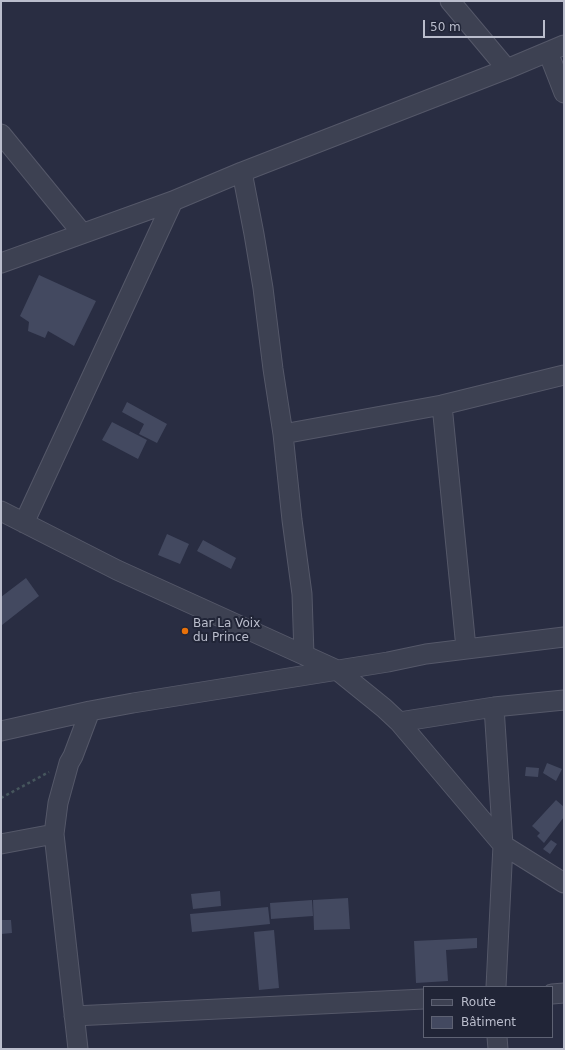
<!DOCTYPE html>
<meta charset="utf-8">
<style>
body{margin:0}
#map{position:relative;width:565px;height:1050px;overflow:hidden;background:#292d42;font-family:"DejaVu Sans",sans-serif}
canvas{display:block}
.frame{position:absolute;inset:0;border:2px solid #babdcc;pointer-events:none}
.legend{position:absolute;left:423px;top:986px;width:130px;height:52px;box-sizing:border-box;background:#212537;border:1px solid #5e6273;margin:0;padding:5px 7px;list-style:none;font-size:12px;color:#babdcc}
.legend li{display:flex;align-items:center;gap:8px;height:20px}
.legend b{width:20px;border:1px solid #5e6273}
.scale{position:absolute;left:423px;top:20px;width:122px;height:18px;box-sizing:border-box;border:2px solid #babdcc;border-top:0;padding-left:5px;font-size:12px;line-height:14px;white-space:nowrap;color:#babdcc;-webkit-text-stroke:3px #212537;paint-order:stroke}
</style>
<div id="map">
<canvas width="565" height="1050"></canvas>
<div class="frame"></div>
<ul class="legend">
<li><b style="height:5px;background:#3d4152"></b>Route</li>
<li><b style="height:11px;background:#434960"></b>Bâtiment</li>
</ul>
<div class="scale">50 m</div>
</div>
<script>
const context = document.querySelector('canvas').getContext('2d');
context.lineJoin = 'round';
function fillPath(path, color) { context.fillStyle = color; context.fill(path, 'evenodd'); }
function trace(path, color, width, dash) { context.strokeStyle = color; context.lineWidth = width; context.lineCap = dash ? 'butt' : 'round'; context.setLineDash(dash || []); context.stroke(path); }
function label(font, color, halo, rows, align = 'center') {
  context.font = font + ' "DejaVu Sans",sans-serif'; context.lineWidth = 4; context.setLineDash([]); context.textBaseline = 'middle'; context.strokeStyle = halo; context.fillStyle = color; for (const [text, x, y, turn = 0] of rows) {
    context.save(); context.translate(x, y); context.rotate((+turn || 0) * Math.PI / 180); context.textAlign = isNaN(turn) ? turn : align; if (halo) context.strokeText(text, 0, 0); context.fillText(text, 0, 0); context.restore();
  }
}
const building = new Path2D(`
 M 39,275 L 96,301 L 74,346 L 48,331 L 45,338 L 28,331 L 29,322 L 20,316 Z
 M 127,402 L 167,424 L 157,443 L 139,434 L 144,424 L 122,412 Z
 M 112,422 L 147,440 L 138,459 L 102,440 Z
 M 167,534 L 189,544 L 180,564 L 158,555 Z
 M 203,540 L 236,558 L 231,569 L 197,551 Z
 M 26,578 L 39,596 L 2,625 L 1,623 L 1,597 Z
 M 547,763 L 562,769 L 556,781 L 543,773 Z
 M 526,767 L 539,768 L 538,777 L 525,776 Z
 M 556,800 L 564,807 L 564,817 L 544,843 L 537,836 L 540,833 L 532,826 Z
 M 551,840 L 557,844 L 550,854 L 543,849 Z
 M 220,891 L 221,906 L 193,909 L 191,894 Z
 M 348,898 L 350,929 L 314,930 L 313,900 Z
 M 312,900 L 313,916 L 271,919 L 270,903 Z
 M 268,907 L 270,924 L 192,932 L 190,914 Z
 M 1,920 L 11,920 L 12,933 L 1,934 Z
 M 274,930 L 279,988 L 259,990 L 254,932 Z
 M 477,938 L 477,948 L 446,950 L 448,981 L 416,983 L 414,941 Z`);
const path = new Path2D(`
 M 1,798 L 49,772`);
const street = new Path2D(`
 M 450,1 L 507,69
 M 548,52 L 564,93
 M 1,134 L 82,233
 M 242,172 L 254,234 L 263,288 L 273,369 L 283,434 L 292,520 L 302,594 L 304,655
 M 1,263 L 173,201 L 242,172 L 507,69 L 564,45
 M 442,405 L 466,648
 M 283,434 L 442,405 L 564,375
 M 1,511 L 117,570 L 337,670 L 384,708 L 399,722 L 503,845 L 564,883
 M 24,523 L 173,201
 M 494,707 L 503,845 L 496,987
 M 399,722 L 494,707 L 564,700
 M 1,731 L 90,711 L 133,703 L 388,662 L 426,654 L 564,637
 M 1,844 L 54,834
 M 552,994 L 564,993
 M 74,1016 L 424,999
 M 497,1037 L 498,1049
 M 78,1049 L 54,834 L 58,803 L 69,763 L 73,756 L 90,711`);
const markers = [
 [185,631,4,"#e8710a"]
];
const poiNames = [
 ["Bar La Voix",193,624],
 ["du Prince",193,638]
];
fillPath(building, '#434960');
trace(street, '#555869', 21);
trace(path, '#46565d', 2.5, [3, 3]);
trace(street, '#3d4152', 19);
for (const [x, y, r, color] of markers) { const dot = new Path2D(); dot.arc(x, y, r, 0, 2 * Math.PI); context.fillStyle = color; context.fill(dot); trace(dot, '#212537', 1.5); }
label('12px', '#babdcc', '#212537', poiNames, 'left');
</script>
